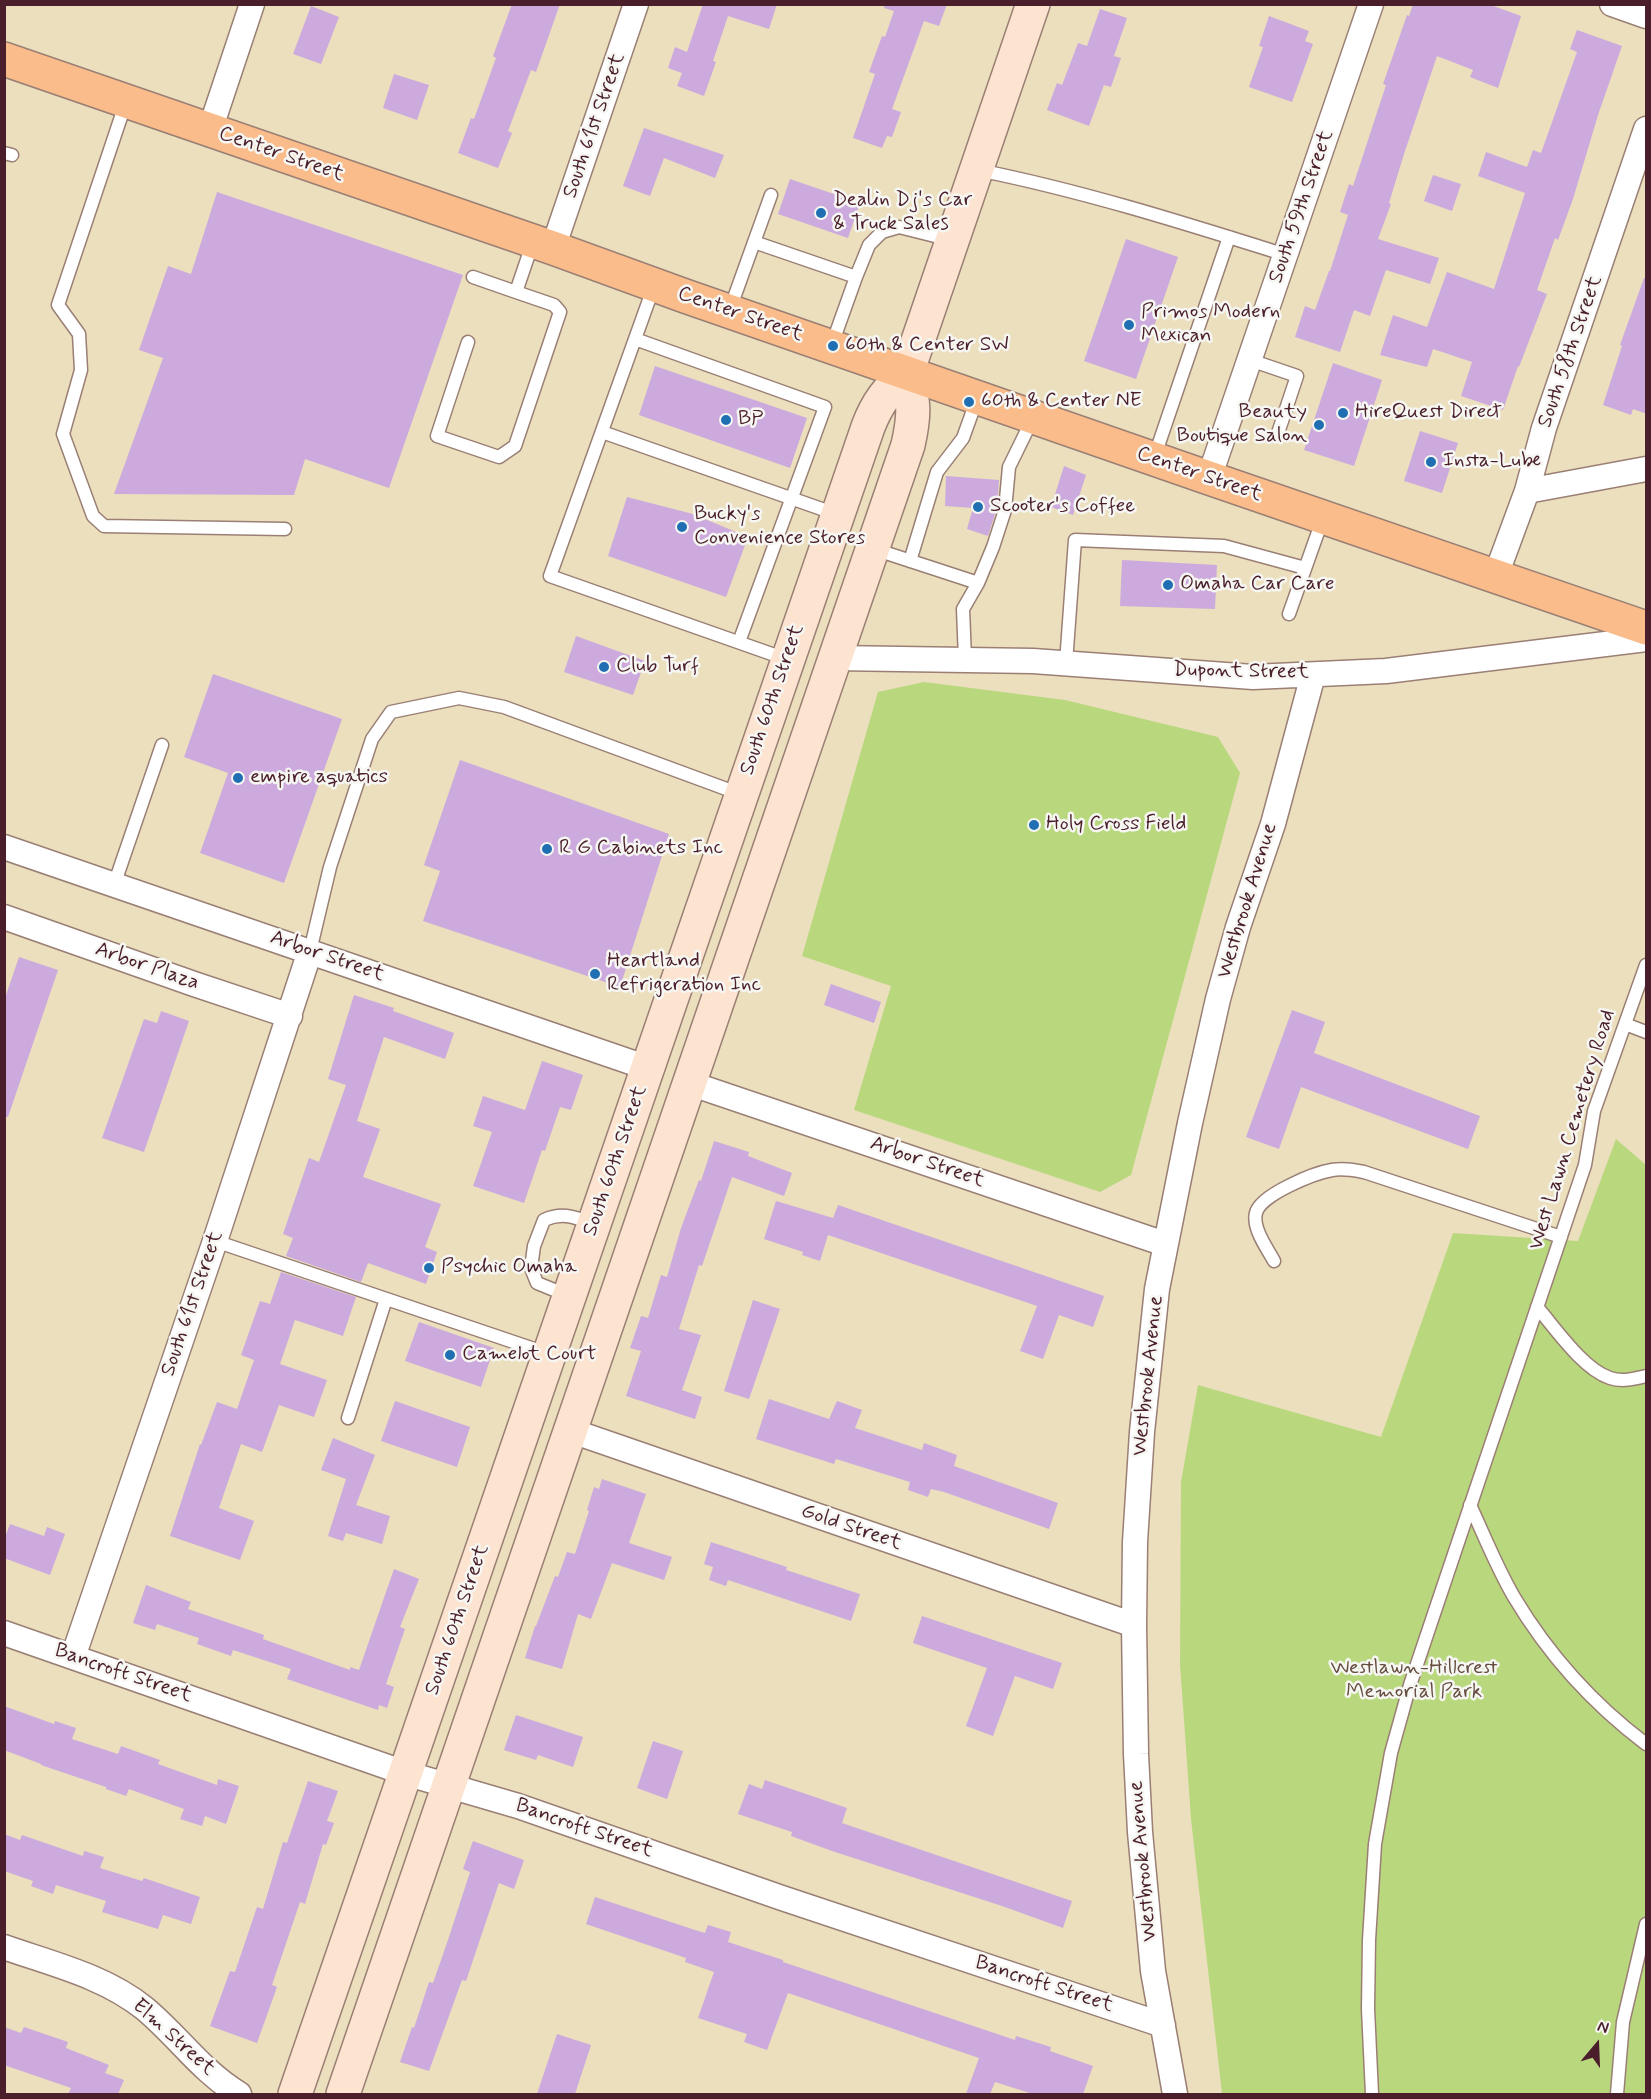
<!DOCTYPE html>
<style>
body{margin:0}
#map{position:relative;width:1651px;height:2099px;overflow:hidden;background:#ebdfbe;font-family:Mynerve,sans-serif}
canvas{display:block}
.frame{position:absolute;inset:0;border:6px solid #4a1f2b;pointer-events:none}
.north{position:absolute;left:1567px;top:2015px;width:60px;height:60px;-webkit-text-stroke:4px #f6f6f2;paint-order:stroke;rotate:19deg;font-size:16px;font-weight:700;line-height:24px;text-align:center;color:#4a1f2b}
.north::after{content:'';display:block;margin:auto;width:21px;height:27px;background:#4a1f2b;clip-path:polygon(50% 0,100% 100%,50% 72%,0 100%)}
</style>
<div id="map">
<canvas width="1651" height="2099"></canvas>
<div class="frame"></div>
<div class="north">N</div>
</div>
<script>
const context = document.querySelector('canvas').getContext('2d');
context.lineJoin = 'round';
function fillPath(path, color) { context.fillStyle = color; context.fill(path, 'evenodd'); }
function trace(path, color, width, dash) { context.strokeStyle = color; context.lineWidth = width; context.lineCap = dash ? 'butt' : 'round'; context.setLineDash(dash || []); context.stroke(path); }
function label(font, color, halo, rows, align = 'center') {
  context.font = font + ' Mynerve,sans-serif'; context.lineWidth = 5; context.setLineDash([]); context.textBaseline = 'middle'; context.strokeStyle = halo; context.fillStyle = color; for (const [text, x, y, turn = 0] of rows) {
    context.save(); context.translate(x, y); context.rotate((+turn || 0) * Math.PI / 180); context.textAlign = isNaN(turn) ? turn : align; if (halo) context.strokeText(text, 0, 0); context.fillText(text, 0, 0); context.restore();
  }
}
const green = new Path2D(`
 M 924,682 L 1065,700 L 1218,737 L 1240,773 L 1131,1175 L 1100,1192 L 854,1110 L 891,986 L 802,956 L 878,692 Z
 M 1616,1139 L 1646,1165 L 1646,2094 L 1222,2094 L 1191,1819 L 1180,1664 L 1181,1482 L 1198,1385 L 1381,1437 L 1453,1233 L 1578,1241 Z`);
const building = new Path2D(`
 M 512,4 L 560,4 L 536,72 L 531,70 L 508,131 L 512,133 L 498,168 L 458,153 L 471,118 L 474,119 L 496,58 L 493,56 Z
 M 703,4 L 777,4 L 769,29 L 728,16 L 713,61 L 716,62 L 704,96 L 677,86 L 682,73 L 668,68 L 675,47 L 687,52 Z
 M 885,4 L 947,4 L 939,26 L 924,21 L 892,109 L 901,112 L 892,137 L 887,136 L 882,148 L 853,138 L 875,74 L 869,72 L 882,36 L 885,37 L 894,11 L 884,8 Z
 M 1413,4 L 1488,4 L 1521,16 L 1498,88 L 1470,77 L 1473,70 L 1437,56 L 1404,154 L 1389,203 L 1391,204 L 1378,239 L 1439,258 L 1430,284 L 1386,270 L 1370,316 L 1354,310 L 1340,352 L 1295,337 L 1305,306 L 1315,310 L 1329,271 L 1330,271 L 1348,215 L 1340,212 L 1349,184 L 1353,186 L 1386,85 L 1383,84 L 1407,15 L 1409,16 Z
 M 311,6 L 339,17 L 321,64 L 293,54 Z
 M 1100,9 L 1127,18 L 1114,56 L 1121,58 L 1111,87 L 1104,85 L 1089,126 L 1047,110 L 1057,83 L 1062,85 L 1078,43 L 1087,46 Z
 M 1269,16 L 1309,31 L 1305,41 L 1313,44 L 1292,102 L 1249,87 L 1263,47 L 1259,46 Z
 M 1577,30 L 1622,46 L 1598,115 L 1573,199 L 1558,240 L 1555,238 L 1537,290 L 1547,294 L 1519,367 L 1518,366 L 1503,410 L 1461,396 L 1472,362 L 1433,349 L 1427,367 L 1380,355 L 1393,315 L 1427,327 L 1447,272 L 1494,289 L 1525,193 L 1478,176 L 1486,152 L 1527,167 L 1533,150 L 1541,153 L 1577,52 L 1570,49 Z
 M 394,74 L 429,85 L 417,120 L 383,108 Z
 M 644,128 L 724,155 L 715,178 L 664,158 L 650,196 L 623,186 Z
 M 1433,175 L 1461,184 L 1452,211 L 1424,201 Z
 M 790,179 L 860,203 L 848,238 L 778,214 Z
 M 217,192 L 463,275 L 389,488 L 305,459 L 294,495 L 114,494 L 163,358 L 139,350 L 168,266 L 191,274 Z
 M 1126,239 L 1178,257 L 1136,379 L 1084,361 Z
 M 1644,278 L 1647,278 L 1647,414 L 1633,409 L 1631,415 L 1603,405 L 1622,346 L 1620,345 Z
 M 1333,363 L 1382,380 L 1354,466 L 1304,450 Z
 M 655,366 L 807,418 L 790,468 L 639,415 Z
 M 1420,431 L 1458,443 L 1442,493 L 1404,481 Z
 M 1064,466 L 1086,475 L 1073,515 L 1051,507 Z
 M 946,476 L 999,480 L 997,508 L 988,536 L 967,529 L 973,508 L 945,506 Z
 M 627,497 L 693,514 L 748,537 L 726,597 L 608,556 Z
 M 1122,560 L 1217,565 L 1215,609 L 1120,606 Z
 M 576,636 L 645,661 L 633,695 L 564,672 Z
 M 213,674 L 342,719 L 284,883 L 200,853 L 228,773 L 184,757 Z
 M 460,760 L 669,834 L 620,987 L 423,921 L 440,871 L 424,865 Z
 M 19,957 L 58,970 L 8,1117 L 4,1117 L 4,1001 Z
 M 831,984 L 881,1002 L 874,1023 L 824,1005 Z
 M 354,995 L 394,1008 L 393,1011 L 454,1033 L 445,1059 L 384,1037 L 357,1121 L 380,1129 L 363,1177 L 441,1204 L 425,1247 L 437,1252 L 426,1284 L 368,1263 L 361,1282 L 286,1256 L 293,1238 L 283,1234 L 309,1158 L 319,1162 L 346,1085 L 328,1079 Z
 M 1292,1010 L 1325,1022 L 1314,1053 L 1480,1116 L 1468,1149 L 1301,1087 L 1279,1149 L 1246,1137 Z
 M 161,1011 L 189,1021 L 144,1152 L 102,1138 L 144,1019 L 157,1023 Z
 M 542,1061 L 583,1075 L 571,1110 L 560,1107 L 545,1151 L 542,1150 L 524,1203 L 473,1186 L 492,1132 L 473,1126 L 483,1096 L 525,1110 Z
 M 714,1141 L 749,1152 L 748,1156 L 792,1173 L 784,1196 L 732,1177 L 702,1266 L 699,1265 L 679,1329 L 701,1335 L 682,1390 L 702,1397 L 695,1419 L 626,1396 L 641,1351 L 630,1348 L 641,1316 L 648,1318 L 661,1275 L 667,1277 L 681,1228 L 699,1180 L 701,1181 Z
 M 776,1201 L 833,1218 L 838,1205 L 1104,1296 L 1093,1327 L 1059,1315 L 1043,1359 L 1020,1351 L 1037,1306 L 828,1235 L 820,1261 L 802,1255 L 803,1252 L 764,1239 Z
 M 281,1272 L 356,1297 L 343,1336 L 295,1320 L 280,1364 L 327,1380 L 314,1417 L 279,1405 L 262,1452 L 241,1444 L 219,1508 L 254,1521 L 240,1560 L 170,1536 L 200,1444 L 201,1445 L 217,1402 L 237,1409 L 254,1360 L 241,1355 L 260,1301 L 270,1304 Z
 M 753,1300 L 780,1309 L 749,1399 L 724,1391 Z
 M 419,1322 L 494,1348 L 481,1387 L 405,1361 Z
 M 769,1399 L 829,1419 L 837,1401 L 862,1410 L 855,1428 L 922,1450 L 924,1443 L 957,1455 L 954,1466 L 1058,1503 L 1049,1529 L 944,1492 L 931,1489 L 928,1497 L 908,1490 L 910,1482 L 836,1459 L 834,1464 L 756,1439 Z
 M 395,1401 L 470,1427 L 457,1467 L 381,1441 Z
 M 333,1438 L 375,1455 L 356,1505 L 390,1516 L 382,1544 L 346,1533 L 343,1541 L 328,1536 L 346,1479 L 321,1470 Z
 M 602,1479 L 646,1494 L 629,1543 L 672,1557 L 664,1580 L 612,1563 L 591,1619 L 578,1614 L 562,1669 L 525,1658 L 535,1626 L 536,1626 L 555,1576 L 558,1577 L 567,1552 L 575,1554 L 589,1511 L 587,1510 L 594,1487 L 599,1489 Z
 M 10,1524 L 44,1536 L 47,1527 L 65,1534 L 50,1575 L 4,1558 L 4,1540 Z
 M 711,1542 L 787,1567 L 786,1570 L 860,1594 L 851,1621 L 728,1580 L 726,1586 L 709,1580 L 713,1567 L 704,1564 Z
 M 394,1569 L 419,1579 L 400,1627 L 405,1629 L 386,1684 L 394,1687 L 387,1708 L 379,1705 L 378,1710 L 287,1679 L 291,1669 L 233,1650 L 231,1656 L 197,1644 L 199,1638 L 157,1624 L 155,1630 L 133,1623 L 146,1585 L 191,1602 L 188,1609 L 264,1635 L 263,1639 L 350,1670 L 350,1667 L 359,1670 Z
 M 922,1616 L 1062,1663 L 1053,1689 L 1015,1676 L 993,1736 L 966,1726 L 987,1668 L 913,1643 Z
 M 4,1706 L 54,1724 L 55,1721 L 76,1728 L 72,1739 L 118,1754 L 121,1746 L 160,1760 L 158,1764 L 217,1785 L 218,1779 L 239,1786 L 226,1824 L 205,1816 L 202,1826 L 180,1819 L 184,1809 L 129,1789 L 126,1796 L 106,1789 L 106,1787 L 41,1765 L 41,1764 L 4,1750 Z
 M 516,1715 L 583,1737 L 573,1767 L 538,1755 L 536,1760 L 504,1750 Z
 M 653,1741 L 683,1751 L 667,1799 L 637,1788 Z
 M 765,1780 L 847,1808 L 842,1823 L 1072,1901 L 1063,1928 L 1002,1906 L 832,1851 L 791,1836 L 792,1832 L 738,1814 L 749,1784 L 762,1789 Z
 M 308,1781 L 338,1791 L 327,1821 L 334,1823 L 326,1845 L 323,1844 L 305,1904 L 300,1902 L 272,1985 L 277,1987 L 257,2043 L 210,2026 L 230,1971 L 235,1972 L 257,1907 L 263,1909 L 283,1842 L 287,1843 Z
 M 4,1834 L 20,1840 L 22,1835 L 83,1856 L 84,1851 L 104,1857 L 100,1868 L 142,1881 L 144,1878 L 200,1897 L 191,1924 L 163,1915 L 158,1929 L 102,1912 L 106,1901 L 56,1885 L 53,1894 L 31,1886 L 33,1881 L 4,1871 Z
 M 473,1841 L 524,1860 L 514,1889 L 499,1883 L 466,1981 L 462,1980 L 429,2071 L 400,2062 L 412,2027 L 414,2028 L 429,1982 L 433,1983 L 449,1937 L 470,1872 L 463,1869 Z
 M 595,1897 L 695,1930 L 705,1933 L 708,1925 L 731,1932 L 728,1942 L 783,1960 L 783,1962 L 1015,2040 L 1016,2036 L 1051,2047 L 1050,2051 L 1093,2066 L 1083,2094 L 1033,2094 L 995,2082 L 990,2094 L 966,2094 L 979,2058 L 788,1993 L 767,2050 L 744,2042 L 747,2034 L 698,2018 L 714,1972 L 685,1962 L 686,1958 L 586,1924 Z
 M 4,2027 L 21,2033 L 24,2027 L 68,2042 L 66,2048 L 109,2065 L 105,2073 L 124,2080 L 118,2094 L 68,2094 L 71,2088 L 4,2065 Z
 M 557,2034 L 591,2045 L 575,2094 L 537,2094 Z`);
const service = new Path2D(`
 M 126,102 L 58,305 L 79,334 L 81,370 L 63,434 L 93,516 L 104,526 L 285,529
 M 4,153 L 12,155
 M 978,170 C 1083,191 1184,223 1286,255
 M 754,242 L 856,277 L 869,245 L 882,232 L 899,227 L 951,240
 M 473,277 L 516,292
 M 654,286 L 550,576 L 786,659
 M 730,309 L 771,195
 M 635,339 L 825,407 L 739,642
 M 468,342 L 437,436 L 499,457 L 515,446 L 560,312 L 554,305 L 516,292 L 533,242
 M 831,347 L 856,277
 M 1250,360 L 1297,376 L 1278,433
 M 602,432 L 836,514
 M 1154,458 L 1229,237
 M 874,549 L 978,583
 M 910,561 L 937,472 L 963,438 L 977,399
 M 1289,614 L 1323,518
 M 965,659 L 963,609 L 978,583 L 993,547 L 1005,510 L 1009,467 L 1033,418
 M 1066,663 L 1075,540 L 1224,546 L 1305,568
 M 114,885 L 162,745
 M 310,951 L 330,867 L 372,739 L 391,712 L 459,698 L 504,707 L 740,794
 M 1625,1024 L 1646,1032
 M 215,1241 L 549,1354
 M 1274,1261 C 1267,1248 1252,1228 1256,1213 C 1260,1195 1314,1173 1332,1170 C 1343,1168 1353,1170 1364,1172 L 1561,1237
 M 569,1296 L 537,1283 L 531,1268 L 534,1246 L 544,1220 C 562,1212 574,1217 592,1223
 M 1537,1307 C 1556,1329 1583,1369 1610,1378 C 1622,1382 1634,1379 1646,1376
 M 348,1418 L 386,1299
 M 1470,1505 C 1484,1535 1497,1568 1514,1597 C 1548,1654 1593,1704 1646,1744
 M 1372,2094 L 1368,2009 L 1369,1940 L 1375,1844 L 1391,1753 L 1410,1685 L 1585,1165 L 1594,1111 L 1646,965
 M 1617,2094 L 1623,2022 L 1646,1924`);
const minor = new Path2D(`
 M 1612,4 L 1646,16
 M 210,130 L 252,4
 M 553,248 L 636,4
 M 1209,478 L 1371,4
 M 1527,491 L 1646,469
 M 1496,575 L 1527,491 L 1544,428 L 1646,129
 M 834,658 L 1033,661 L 1253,677 L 1386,671 L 1646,639
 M 4,847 L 648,1068
 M 4,917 L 194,984 L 290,1016
 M 689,1083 L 1165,1244
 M 569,1430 L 1134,1625
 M 4,1633 L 405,1773 L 518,1806 L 782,1898 L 1163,2025
 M 73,1657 L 215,1241 L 310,951
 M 4,1947 C 52,1964 104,1976 144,2008 C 178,2036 201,2071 239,2094
 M 1175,2094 L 1153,1971 L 1140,1832 L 1136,1754 L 1134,1625 L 1135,1542 L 1142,1432 L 1157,1289 L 1190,1123 L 1218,999 L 1238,927 L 1273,824 L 1313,675`);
const secondary = new Path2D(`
 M 295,2094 L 868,427 C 877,403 888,389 907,373 L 1033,4
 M 343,2094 L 908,445 C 915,414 914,403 907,373`);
const primary = new Path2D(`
 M 4,59 L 553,248 L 685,296 L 1209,478 L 1646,628`);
const markers = [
 [821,213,6,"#1f6fb2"],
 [1129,325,6,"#1f6fb2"],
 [833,346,6,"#1f6fb2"],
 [969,402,6,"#1f6fb2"],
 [1343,413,6,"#1f6fb2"],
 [726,420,6,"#1f6fb2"],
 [1319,425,6,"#1f6fb2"],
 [1431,462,6,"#1f6fb2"],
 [978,507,6,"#1f6fb2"],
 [682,527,6,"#1f6fb2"],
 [1168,585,6,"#1f6fb2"],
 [604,667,6,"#1f6fb2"],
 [238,778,6,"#1f6fb2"],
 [1034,825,6,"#1f6fb2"],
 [547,849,6,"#1f6fb2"],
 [595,974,6,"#1f6fb2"],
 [429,1268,6,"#1f6fb2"],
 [450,1355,6,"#1f6fb2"]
];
const streetNames = [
 ["South 61st Street",595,126,-71],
 ["Center Street",281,155,19],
 ["South 59th Street",1302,207,-71],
 ["Center Street",740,315,19],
 ["South 58th Street",1571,352,-71],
 ["Center Street",1199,475,19],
 ["Dupont Street",1241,672,1],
 ["South 60th Street",773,700,-71],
 ["Westbrook Avenue",1248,901,-73],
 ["Arbor Street",327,957,19],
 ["Arbor Plaza",147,967,19],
 ["West Lawn Cemetery Road",1573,1130,-73],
 ["South 60th Street",616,1161,-71],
 ["Arbor Street",927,1163,19],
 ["South 61st Street",193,1304,-71],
 ["Westbrook Avenue",1149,1376,-84],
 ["Gold Street",851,1528,19],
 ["South 60th Street",458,1620,-71],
 ["Bancroft Street",123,1674,19],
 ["Bancroft Street",584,1829,19],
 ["Westbrook Avenue",1144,1861,-95],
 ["Bancroft Street",1044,1985,18],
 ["Elm Street",173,2038,42]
];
const poiNames = [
 ["Dealin Dj's Car",833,201],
 ["& Truck Sales",833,225],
 ["Primos Modern",1141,313],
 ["Mexican",1141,337],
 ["60th & Center SW",845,346],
 ["60th & Center NE",981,402],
 ["Beauty",1307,413,"right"],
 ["Boutique Salon",1307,437,"right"],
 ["HireQuest Direct",1355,413],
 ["BP",738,420],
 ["Insta-Lube",1443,462],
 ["Scooter's Coffee",990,507],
 ["Bucky's",694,515],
 ["Convenience Stores",694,539],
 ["Omaha Car Care",1180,585],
 ["Club Turf",616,667],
 ["empire aquatics",250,778],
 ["Holy Cross Field",1046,825],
 ["R G Cabinets Inc",559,849],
 ["Heartland",607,962],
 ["Refrigeration Inc",607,986],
 ["Psychic Omaha",441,1268],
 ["Camelot Court",462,1355]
];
const parkNames = [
 ["Westlawn-Hillcrest",1414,1669],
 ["Memorial Park",1414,1693]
];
fillPath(green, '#b9d87e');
fillPath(building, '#cad');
trace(service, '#9a7f74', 15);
trace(minor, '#9a7f74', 27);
trace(secondary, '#9a7f74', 36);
trace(primary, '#9a7f74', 36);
trace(service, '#fff', 12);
trace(minor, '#fff', 24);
trace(secondary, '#fde4d0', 33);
trace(primary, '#f9bc8a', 33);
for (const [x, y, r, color] of markers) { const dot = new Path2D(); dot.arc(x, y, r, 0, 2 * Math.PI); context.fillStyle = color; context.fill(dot); trace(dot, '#f6f6f2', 2); }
label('21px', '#4a1f2b', '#f6f6f2', streetNames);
label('21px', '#4a1f2b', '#f6f6f2', poiNames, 'left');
label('21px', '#664d40', '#f6f6f2', parkNames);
</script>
